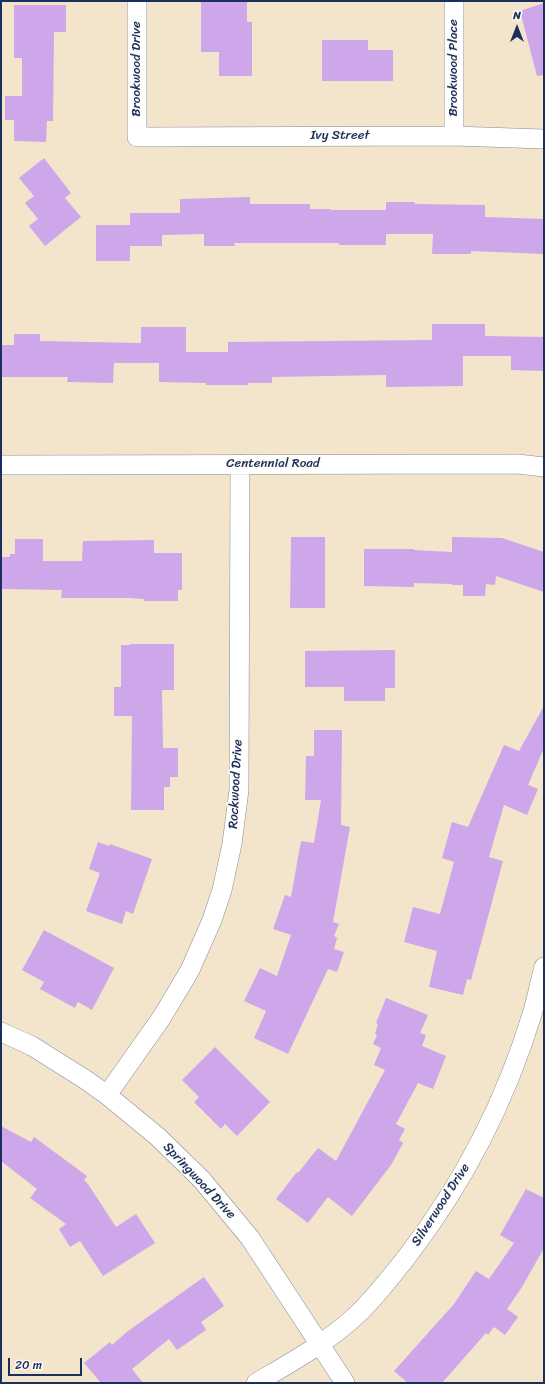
<!DOCTYPE html>
<style>
body{margin:0}
#map{position:relative;width:545px;height:1384px;overflow:hidden;background:#f2e5cb;font-family:Sriracha,sans-serif}
canvas{display:block}
.frame{position:absolute;inset:0;border:2px solid #1b2f5e;pointer-events:none}
.north{position:absolute;left:497px;top:8px;width:40px;height:40px;-webkit-text-stroke:3px #fdfcf7;paint-order:stroke;rotate:0deg;font-size:11px;font-weight:700;line-height:16px;text-align:center;color:#1b2f5e}
.north::after{content:'';display:block;margin:auto;width:14px;height:18px;background:#1b2f5e;clip-path:polygon(50% 0,100% 100%,50% 72%,0 100%)}
.scale{position:absolute;left:8px;top:1358px;width:74px;height:18px;box-sizing:border-box;border:2px solid #1b2f5e;border-top:0;padding-left:5px;font-size:12px;line-height:14px;white-space:nowrap;color:#1b2f5e;-webkit-text-stroke:3px #fdfcf7;paint-order:stroke}
</style>
<div id="map">
<canvas width="545" height="1384"></canvas>
<div class="frame"></div>
<div class="north">N</div>
<div class="scale">20 m</div>
</div>
<script>
const context = document.querySelector('canvas').getContext('2d');
context.lineJoin = 'round';
function fillPath(path, color) { context.fillStyle = color; context.fill(path, 'evenodd'); }
function trace(path, color, width, dash) { context.strokeStyle = color; context.lineWidth = width; context.lineCap = dash ? 'butt' : 'round'; context.setLineDash(dash || []); context.stroke(path); }
function label(font, color, halo, rows, align = 'center') {
  context.font = font + ' Sriracha,sans-serif'; context.lineWidth = 3.5; context.setLineDash([]); context.textBaseline = 'middle'; context.strokeStyle = halo; context.fillStyle = color; for (const [text, x, y, turn = 0] of rows) {
    context.save(); context.translate(x, y); context.rotate((+turn || 0) * Math.PI / 180); context.textAlign = isNaN(turn) ? turn : align; if (halo) context.strokeText(text, 0, 0); context.fillText(text, 0, 0); context.restore();
  }
}
const building = new Path2D(`
 M 201,1 L 247,1 L 247,22 L 252,22 L 252,76 L 219,76 L 219,52 L 201,52 Z
 M 544,3 L 544,75 L 537,76 L 520,11 Z
 M 14,5 L 66,5 L 66,32 L 54,32 L 53,121 L 47,121 L 46,142 L 14,141 L 14,120 L 5,120 L 5,96 L 22,96 L 22,58 L 14,58 Z
 M 322,40 L 368,40 L 368,50 L 393,50 L 393,81 L 322,81 Z
 M 44,158 L 71,193 L 65,198 L 81,217 L 45,246 L 29,226 L 38,219 L 25,203 L 34,196 L 19,178 Z
 M 250,197 L 250,204 L 310,204 L 310,209 L 330,209 L 330,210 L 386,210 L 386,202 L 414,202 L 415,204 L 485,205 L 485,217 L 544,219 L 544,254 L 471,251 L 471,254 L 432,254 L 433,234 L 386,234 L 386,245 L 339,245 L 339,243 L 234,243 L 235,246 L 204,246 L 204,234 L 162,235 L 162,246 L 130,246 L 130,261 L 96,261 L 96,225 L 130,225 L 130,213 L 180,213 L 180,199 Z
 M 432,324 L 485,324 L 485,336 L 544,337 L 544,371 L 511,370 L 511,356 L 463,356 L 463,386 L 386,387 L 386,375 L 272,377 L 272,383 L 248,383 L 248,385 L 206,385 L 206,383 L 159,382 L 159,363 L 114,363 L 113,383 L 67,382 L 68,377 L 1,377 L 1,345 L 14,345 L 14,334 L 40,334 L 40,341 L 141,343 L 141,327 L 186,327 L 186,352 L 228,352 L 228,342 L 432,340 Z
 M 291,537 L 325,537 L 325,608 L 290,608 Z
 M 452,537 L 502,538 L 544,552 L 544,592 L 496,576 L 495,585 L 486,584 L 485,596 L 463,596 L 463,585 L 452,585 L 452,584 L 414,583 L 414,587 L 364,586 L 364,549 L 414,549 L 414,550 L 452,552 Z
 M 15,539 L 43,539 L 43,561 L 82,561 L 83,541 L 154,540 L 154,553 L 182,553 L 182,590 L 178,590 L 178,601 L 144,601 L 144,599 L 129,598 L 61,598 L 62,590 L 1,589 L 1,557 L 10,557 L 10,554 L 15,554 Z
 M 130,644 L 174,644 L 174,690 L 162,690 L 163,748 L 178,748 L 178,777 L 170,777 L 170,787 L 164,787 L 164,810 L 131,810 L 132,716 L 114,716 L 114,687 L 121,687 L 121,645 L 130,645 Z
 M 395,650 L 395,688 L 385,688 L 385,701 L 344,701 L 344,687 L 305,687 L 305,651 Z
 M 544,706 L 544,748 L 528,785 L 538,789 L 527,815 L 504,805 L 489,857 L 503,861 L 471,980 L 467,979 L 463,995 L 429,987 L 437,951 L 404,942 L 413,907 L 440,914 L 454,862 L 442,858 L 452,822 L 468,827 L 504,745 L 519,751 Z
 M 314,730 L 342,730 L 341,825 L 350,827 L 333,922 L 339,924 L 334,936 L 337,938 L 334,949 L 344,952 L 337,972 L 328,969 L 288,1054 L 254,1038 L 266,1011 L 244,1001 L 260,968 L 277,976 L 291,935 L 273,929 L 285,895 L 291,897 L 301,841 L 314,843 L 321,800 L 305,800 L 306,756 L 314,756 Z
 M 98,842 L 109,846 L 110,844 L 152,859 L 133,914 L 126,911 L 122,924 L 86,911 L 100,873 L 89,869 Z
 M 44,930 L 114,968 L 92,1010 L 78,1002 L 75,1008 L 40,989 L 44,982 L 22,970 Z
 M 386,998 L 428,1015 L 420,1033 L 426,1035 L 422,1046 L 446,1056 L 433,1089 L 418,1083 L 396,1124 L 405,1129 L 399,1140 L 403,1143 L 391,1165 L 352,1216 L 328,1197 L 308,1223 L 276,1199 L 297,1172 L 298,1173 L 318,1148 L 336,1161 L 385,1070 L 374,1065 L 381,1048 L 373,1044 L 377,1035 L 375,1034 L 378,1024 L 376,1023 Z
 M 215,1047 L 270,1102 L 237,1136 L 225,1124 L 221,1129 L 194,1102 L 199,1097 L 182,1080 Z
 M 1,1126 L 31,1142 L 34,1137 L 87,1176 L 84,1180 L 88,1184 L 116,1227 L 136,1214 L 155,1243 L 103,1276 L 80,1241 L 70,1247 L 59,1229 L 66,1224 L 30,1198 L 37,1189 L 1,1161 Z
 M 526,1189 L 544,1198 L 544,1248 L 522,1287 L 507,1309 L 518,1317 L 505,1335 L 494,1327 L 488,1335 L 486,1333 L 442,1383 L 408,1383 L 394,1371 L 454,1304 L 476,1271 L 489,1279 L 514,1243 L 500,1235 Z
 M 204,1277 L 224,1306 L 201,1322 L 206,1330 L 177,1350 L 169,1339 L 132,1369 L 143,1383 L 101,1383 L 84,1363 L 110,1342 L 112,1345 L 128,1331 Z`);
const minor = new Path2D(`
 M 137,1 L 137,137 L 454,136 L 544,139
 M 454,136 L 454,1
 M 1,465 L 518,464 L 544,467
 M 1,1032 L 32,1046 L 86,1080 L 107,1095 L 158,1137 L 202,1180 L 250,1238 L 345,1383
 M 107,1095 L 162,1017 L 190,970 L 212,920 L 222,890 L 232,844 L 239,790 L 240,464
 M 256,1383 C 288,1364 321,1346 350,1321 C 371,1303 388,1280 406,1258 C 463,1184 506,1101 533,1011 C 537,997 540,982 544,967`);
const streetNames = [
 ["Brookwood Place",454,68,-90],
 ["Brookwood Drive",137,69,-90],
 ["Ivy Street",340,136],
 ["Centennial Road",273,464],
 ["Rockwood Drive",236,784,-87],
 ["Springwood Drive",199,1181,47],
 ["Silverwood Drive",441,1205,-57]
];
fillPath(building, '#cda7e9');
trace(minor, '#868a94', 20);
trace(minor, '#fff', 19);
label('13px', '#1b2f5e', '#fdfcf7', streetNames);
</script>
